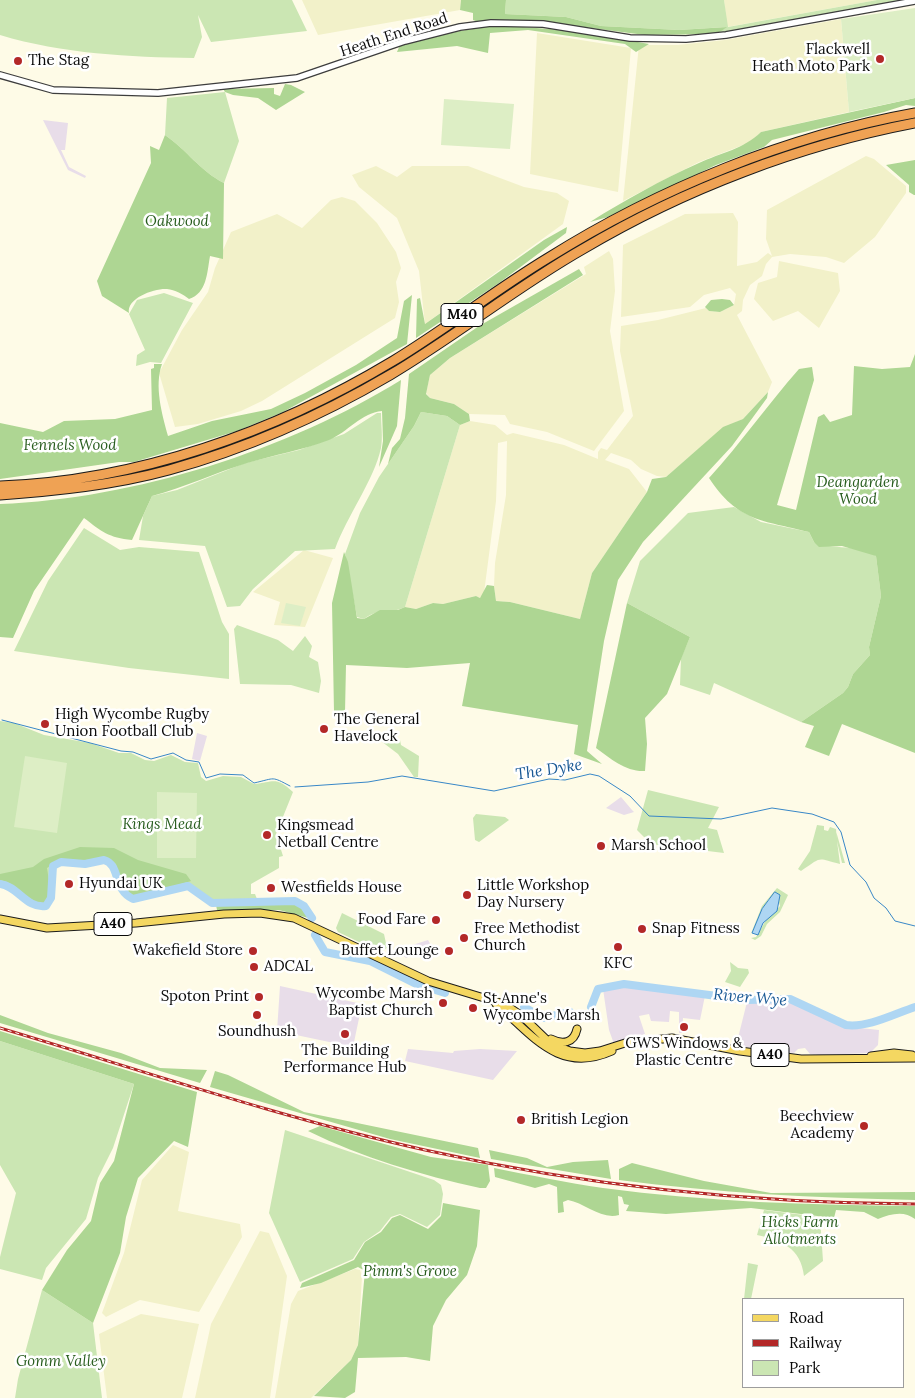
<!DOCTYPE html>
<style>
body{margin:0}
#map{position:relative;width:915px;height:1398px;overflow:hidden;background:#fefbe7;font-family:Lora,serif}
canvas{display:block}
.legend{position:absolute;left:742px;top:1298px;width:162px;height:90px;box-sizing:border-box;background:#fff;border:1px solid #9d9d9d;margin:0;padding:6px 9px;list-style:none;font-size:15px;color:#0a0a0a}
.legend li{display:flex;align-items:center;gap:10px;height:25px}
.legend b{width:25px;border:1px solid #9d9d9d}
</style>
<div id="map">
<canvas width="915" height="1398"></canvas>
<ul class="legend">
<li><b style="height:6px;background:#f4d761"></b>Road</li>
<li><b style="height:6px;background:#b32828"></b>Railway</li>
<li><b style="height:14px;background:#cbe6b3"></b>Park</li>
</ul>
</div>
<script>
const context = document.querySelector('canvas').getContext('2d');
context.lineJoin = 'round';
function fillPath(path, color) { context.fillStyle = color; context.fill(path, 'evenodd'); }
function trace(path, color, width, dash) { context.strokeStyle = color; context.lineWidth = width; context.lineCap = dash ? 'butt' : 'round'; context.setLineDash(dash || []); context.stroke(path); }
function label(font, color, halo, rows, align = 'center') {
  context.font = font + ' Lora,serif'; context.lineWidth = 5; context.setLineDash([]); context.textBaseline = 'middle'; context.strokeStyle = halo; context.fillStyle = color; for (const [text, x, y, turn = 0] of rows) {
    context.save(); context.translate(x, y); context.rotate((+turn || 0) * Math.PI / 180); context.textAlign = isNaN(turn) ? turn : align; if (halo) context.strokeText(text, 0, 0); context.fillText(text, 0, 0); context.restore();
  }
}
const industrial = new Path2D(`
 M 43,120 L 68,123 L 65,150 L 61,150 L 62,152 L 69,167 L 86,176 L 85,178 L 68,170 Z
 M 197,733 L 207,736 L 200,761 L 192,759 Z
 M 621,797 L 632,810 L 634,812 L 624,815 L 606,808 Z
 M 428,940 L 432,947 L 406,958 L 397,950 Z
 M 280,986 L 362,1004 L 353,1047 L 277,1031 Z
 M 633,987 L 682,992 L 706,991 L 700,1020 L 683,1018 L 682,1033 L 679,1033 L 679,1012 L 670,1011 L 669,1022 L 651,1021 L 649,1014 L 639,1016 L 645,1034 L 614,1044 L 609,1030 L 603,989 Z
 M 748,998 L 783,999 L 851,1027 L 879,1030 L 878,1045 L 870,1053 L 820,1055 L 810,1054 L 805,1048 L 798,1049 L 794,1053 L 736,1046 Z
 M 408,1049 L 453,1053 L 454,1051 L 480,1049 L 517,1051 L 493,1080 L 405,1061 Z`);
const farmland = new Path2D(`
 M 302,0 L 461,0 L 460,10 L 318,35 Z
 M 724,0 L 877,0 L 727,27 Z
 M 841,19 L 849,112 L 761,132 L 751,142 L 699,162 L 623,201 L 639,45 L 678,45 L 725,40 Z
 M 537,33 L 631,48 L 618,192 L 530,174 Z
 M 866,156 L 874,159 L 906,186 L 906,193 L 875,237 L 844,263 L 826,257 L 790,254 L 772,257 L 766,264 L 762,276 L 750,285 L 743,300 L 742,311 L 737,315 L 772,382 L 768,392 L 743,419 L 723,428 L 666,477 L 657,476 L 641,469 L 631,460 L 611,453 L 605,460 L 629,469 L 647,492 L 592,573 L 580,619 L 510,602 L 496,601 L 494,586 L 495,563 L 506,495 L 507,441 L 498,443 L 496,501 L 484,593 L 480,598 L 476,596 L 443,604 L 433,603 L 416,609 L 405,607 L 460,425 L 470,421 L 495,425 L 507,435 L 513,433 L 564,445 L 598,459 L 598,452 L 601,448 L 607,450 L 633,416 L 620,351 L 621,326 L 658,320 L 706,308 L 709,311 L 720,312 L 734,305 L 736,294 L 730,288 L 704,295 L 690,307 L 621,317 L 623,245 L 685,214 L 733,213 L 738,222 L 737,266 L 757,262 L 768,253 L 772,256 L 766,239 L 767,210 Z
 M 376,166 L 397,177 L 412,166 L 468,166 L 524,187 L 557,193 L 569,201 L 563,224 L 425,324 L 419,271 L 397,218 L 359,187 L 352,175 Z
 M 342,197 L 355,201 L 377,223 L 396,252 L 401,268 L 396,282 L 399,302 L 395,318 L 262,401 L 241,411 L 198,424 L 175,427 L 159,373 L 182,330 L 208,292 L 215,268 L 231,232 L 277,214 L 302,228 L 331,200 Z
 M 609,251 L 613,259 L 615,291 L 610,331 L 624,411 L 594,451 L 547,432 L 510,424 L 505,415 L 469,414 L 454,404 L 430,398 L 426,393 L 430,375 L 450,358 L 586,274 L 584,267 Z
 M 779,261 L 838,273 L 840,291 L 819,328 L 798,311 L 773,321 L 754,299 L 758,283 L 777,277 Z
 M 304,550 L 333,558 L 305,627 L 274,625 L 280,602 L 253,592 Z
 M 173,1145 L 189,1152 L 178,1211 L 240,1224 L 242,1237 L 199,1312 L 140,1300 L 106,1317 L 102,1313 L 124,1253 L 142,1180 Z
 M 260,1231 L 269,1233 L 287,1276 L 270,1398 L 195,1398 L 211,1324 Z
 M 355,1269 L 360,1270 L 362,1276 L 358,1345 L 351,1360 L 311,1398 L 275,1398 L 291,1304 L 298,1291 Z
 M 141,1314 L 199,1324 L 182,1398 L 107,1398 L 99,1334 Z`);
const green = new Path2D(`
 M 0,0 L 292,0 L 307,31 L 211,42 L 198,15 L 202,37 L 194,58 C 129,57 63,54 0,35 Z
 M 506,0 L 724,0 L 728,27 L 877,0 L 909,0 L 717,34 L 726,27 L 679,30 L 601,26 L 566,17 L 505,14 Z
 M 225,92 L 239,141 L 224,183 C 200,171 187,150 165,135 L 167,98 Z
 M 164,293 L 193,303 L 161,363 L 150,362 L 136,366 L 137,355 L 145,350 L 129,314 L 137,300 Z
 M 421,412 L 447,416 L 460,425 L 405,607 C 389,615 382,606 364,619 L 357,617 L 345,554 L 360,513 L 379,477 L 414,426 Z
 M 377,413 L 381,413 C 381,424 383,437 381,448 C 374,480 347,516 335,549 L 295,551 L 253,589 L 240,606 L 227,607 L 205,546 L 139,540 L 143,516 L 152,496 L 177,490 L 245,463 L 299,450 L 344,434 Z
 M 734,507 L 761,522 L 809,532 L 814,542 C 831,550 861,544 876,556 L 881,596 L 869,647 L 870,655 L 853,674 L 848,687 L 843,693 L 801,722 L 714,683 L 710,695 L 680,685 L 681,658 L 690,637 L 627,603 L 640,561 L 688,513 Z
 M 84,528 L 120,550 L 139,547 L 199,552 L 222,622 L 229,634 L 229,679 L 129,668 L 14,651 L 48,581 Z
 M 237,625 L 278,640 L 293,651 L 305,636 L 312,646 L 309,657 L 318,662 L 321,681 L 319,693 L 291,685 L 240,684 L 234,629 Z
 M 0,721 L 14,723 L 44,735 L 90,743 L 119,753 L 131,753 L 145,760 L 154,761 L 171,755 L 185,762 L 198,763 L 201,777 L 206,781 L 223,776 L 241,777 L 254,784 C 274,782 276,776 293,792 L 276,834 L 283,856 L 279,857 L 279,868 L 251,884 L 251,894 L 255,894 L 257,899 L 210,901 C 203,897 199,889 192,886 C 173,879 151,900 132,897 C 116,886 121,869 108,860 L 79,863 L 57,861 L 50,869 L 48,902 L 44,906 C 26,904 17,883 0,882 Z
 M 377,738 L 400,740 L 401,745 L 419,756 L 418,777 L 414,777 L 398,754 Z
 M 648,790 L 719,807 L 708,828 L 717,830 L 724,853 L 651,844 L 637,830 Z
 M 476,814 L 505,817 L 509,820 L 479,842 L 475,840 L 473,818 Z
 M 817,825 L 824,826 L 824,830 L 828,831 L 830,827 L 836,829 L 837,839 L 836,831 L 845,863 L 842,863 L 837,841 L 840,864 C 816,858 823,856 801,871 L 798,869 L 810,851 Z
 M 777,888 L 788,895 L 780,912 L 767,924 L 761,936 L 755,940 L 751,938 L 756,937 L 766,920 L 780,906 L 776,893 L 768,900 L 750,936 L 762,906 Z
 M 342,913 L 384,934 L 387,948 L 380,952 L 338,932 L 336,928 Z
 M 730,962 L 738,968 L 748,969 L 749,973 L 740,987 L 725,982 L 731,971 Z
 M 0,1041 L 134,1084 L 113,1148 L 98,1178 L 86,1219 L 46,1268 L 42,1280 L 0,1269 L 0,1257 L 16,1193 L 0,1165 Z
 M 285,1130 L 434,1180 L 441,1185 L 443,1194 L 440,1215 L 427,1227 L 400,1214 L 391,1217 L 380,1231 L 364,1242 L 353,1259 L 300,1282 L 269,1213 Z
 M 764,1210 L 820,1217 L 823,1261 L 804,1276 C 801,1248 781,1240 757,1235 Z
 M 748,1263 L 758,1265 L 751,1299 L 744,1299 Z
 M 42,1290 L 93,1323 L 102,1398 L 15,1398 L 18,1379 Z`);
const forest = new Path2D(`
 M 461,0 L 506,0 L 505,14 L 566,17 L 601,26 L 679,30 L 727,27 L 717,34 L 645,35 L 529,20 L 478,22 L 473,20 L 473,13 L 460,10 Z
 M 496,25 L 576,31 L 649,44 L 636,52 L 625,44 L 528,30 L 490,33 L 488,53 L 457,46 L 397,52 L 400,45 L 460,31 Z
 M 285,84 L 291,85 L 305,92 L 276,110 L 258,98 L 233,95 L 225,92 L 223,89 L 274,88 L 274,94 L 280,96 Z
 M 915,98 L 915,106 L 906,105 L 884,112 L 772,140 L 764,147 L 716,165 L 608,217 L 590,222 C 625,200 661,180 699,163 C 720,153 744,149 761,132 Z
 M 165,135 C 187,150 200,171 224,183 L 223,259 L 210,256 C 207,273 207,293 189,299 C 183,294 175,290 167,289 C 155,288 126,298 129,313 L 102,296 L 97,281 L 151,163 L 150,146 L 159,150 Z
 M 915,160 L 915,195 L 914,195 L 909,192 L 909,185 L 886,165 Z
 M 567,227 L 566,233 L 499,283 L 416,338 L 417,299 L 420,298 L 425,324 L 544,240 Z
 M 579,269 L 583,275 L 450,358 L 430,375 L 426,394 L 430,398 L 454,404 L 469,414 L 470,421 L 460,425 L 447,416 L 421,412 L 414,426 L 388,464 L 392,448 L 400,439 L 405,418 L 409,374 L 479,326 Z
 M 412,295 L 407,344 L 283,412 L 237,431 L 134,462 L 119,462 L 0,479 L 0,423 L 43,432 L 64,421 L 115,419 L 152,410 L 151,369 L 154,368 L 154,364 L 162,364 C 154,386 162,414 168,436 L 212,421 L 271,409 L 305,393 L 356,365 L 397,338 L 404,301 Z
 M 722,299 L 730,300 L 734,305 L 720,312 L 709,311 L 705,307 L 711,300 Z
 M 915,354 L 915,753 L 842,724 L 829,756 L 805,747 L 814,726 L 801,722 L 843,693 L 848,687 L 853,674 L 870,655 L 869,647 L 881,596 L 876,556 L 842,546 L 819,547 L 814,542 L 809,532 C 762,520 738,522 709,478 C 741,443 768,404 799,369 L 812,367 L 814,380 L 777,505 L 796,510 L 818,417 L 824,414 L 830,422 L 852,415 L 854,366 L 882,369 L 910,367 Z
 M 401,380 L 397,426 L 379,467 L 383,441 L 382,411 C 361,413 348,432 329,440 C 303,450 274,455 247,463 C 215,473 185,487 152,496 L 132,540 C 109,538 101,531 84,518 L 34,591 L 13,638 L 0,637 L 0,504 C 134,499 288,450 401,380 Z
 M 768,392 L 767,398 L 732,446 L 643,542 L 618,580 L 604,641 L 587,751 L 602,764 L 574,754 L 578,725 L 462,706 L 470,663 L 407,668 L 346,665 L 345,712 L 334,712 L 332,603 L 344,552 L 348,562 L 357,618 L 364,619 L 380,610 L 398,610 L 405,607 L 416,609 L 433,603 L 443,604 L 476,596 L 480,598 L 487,585 L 494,586 L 496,601 L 510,602 L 580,619 L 592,573 L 647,492 L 652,479 L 666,477 L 723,427 L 743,419 Z
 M 627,603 L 690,637 L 667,694 L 645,718 L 647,744 L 645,771 C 626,772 611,759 596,748 Z
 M 80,847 L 114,848 L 138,860 L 186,874 L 191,881 L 140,896 L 131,895 L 120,881 L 116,864 L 107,858 L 75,861 L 61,859 L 47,868 C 49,879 51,896 44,904 C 26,901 17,883 0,880 L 0,874 L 33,867 L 44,859 Z
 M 261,902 C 279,902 305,897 312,919 L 279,910 L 217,910 L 216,905 Z
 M 0,1015 L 48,1033 L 121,1053 L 160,1068 L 207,1070 L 200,1083 L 0,1023 Z
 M 0,1031 L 197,1092 L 188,1147 L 174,1141 L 138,1178 L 126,1217 L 120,1253 L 93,1323 L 42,1290 L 67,1250 L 91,1221 L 100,1183 L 114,1161 L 134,1084 L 0,1041 Z
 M 215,1071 L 228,1075 L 304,1112 L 478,1148 L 480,1158 L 390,1139 L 210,1087 Z
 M 320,1126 L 431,1157 L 488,1165 L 490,1181 L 486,1188 L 480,1188 C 421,1175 363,1158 308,1131 Z
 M 489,1150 L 527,1158 L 547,1167 L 573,1162 L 608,1160 L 611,1179 L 491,1159 Z
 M 632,1163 L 704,1181 L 771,1193 L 915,1192 L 915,1200 C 816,1198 717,1193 619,1180 L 619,1169 Z
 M 494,1168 C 530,1175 567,1183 603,1188 C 706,1202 811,1205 915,1206 L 915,1219 C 904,1210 890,1214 878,1219 L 864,1212 L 836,1210 L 834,1218 L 751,1208 L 666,1214 L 626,1211 L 629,1205 L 624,1204 L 622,1197 L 618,1196 L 619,1215 C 601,1220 585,1203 568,1200 L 563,1202 L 564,1212 L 558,1213 L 557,1187 L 549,1184 L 535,1188 L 495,1177 Z
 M 443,1203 L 480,1210 L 477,1246 L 467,1275 L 446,1300 L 433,1326 L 430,1361 L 406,1357 L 358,1358 L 355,1392 L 345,1398 L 314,1396 L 351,1360 L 358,1345 L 365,1271 L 358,1267 L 321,1283 L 300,1288 L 302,1283 L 354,1260 L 365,1242 L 381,1232 L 392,1218 L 400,1215 L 428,1229 L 441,1216 Z`);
const pitch = new Path2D(`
 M 915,8 L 915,98 L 849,112 L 841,19 Z
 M 444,99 L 514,104 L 510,149 L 441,145 Z
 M 286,603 L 306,607 L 300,626 L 281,623 Z
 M 25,756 L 67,763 L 57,833 L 14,827 Z
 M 157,792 L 197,793 L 196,858 L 157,858 Z`);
const water = new Path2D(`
 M 775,892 L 780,895 L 777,911 L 763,923 L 758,935 L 752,933 L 762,909 Z`);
const stream = new Path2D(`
 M 2,720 L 121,751 L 133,752 L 151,759 L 173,753 L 186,760 L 199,762 L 206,778 L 220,774 L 243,775 L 254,783 C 276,778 271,776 290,786
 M 295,787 L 368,782 L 402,776 L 494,791 L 549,779 L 565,780 L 590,774 L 599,776 L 630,796 L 649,816 L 721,819 L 772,808 L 812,814 L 834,822 L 841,832 L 850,865 L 866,882 L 874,898 L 886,908 L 895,921 L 915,926`);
const river = new Path2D(`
 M 0,884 C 18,886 26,909 46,906 L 51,898 L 53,866 L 61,862 L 85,864 L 104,860 C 121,865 112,889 133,899 L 188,886 L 212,903 L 295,901 L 304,906 L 312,918
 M 315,935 L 325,952 L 370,961 L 416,984 L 445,993
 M 524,1007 L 543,1018 L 570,1012
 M 591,1007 L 598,989 L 624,984 L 748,1000 L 790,999 L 846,1025 C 868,1028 894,1014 915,1007`);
const tertiary = new Path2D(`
 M 0,75 L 53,90 L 158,93 L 297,78 L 405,41 L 460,27 L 491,23 L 543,24 L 630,38 L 686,39 L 726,35 L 915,1`);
const primary = new Path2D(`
 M 0,919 L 47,928 L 136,923 L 224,914 L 260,913 L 294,918 L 428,981 L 504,1004 L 522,1016 L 551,1044 L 570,1051 L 585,1053 L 600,1051 L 625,1043 L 672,1038 L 740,1051 L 801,1059 L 915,1058
 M 496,1004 C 532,1034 558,1075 612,1051
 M 551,1039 C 563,1045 574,1043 577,1029
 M 871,1056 L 894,1053 L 912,1055`);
const motorway = new Path2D(`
 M 0,486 C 138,481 275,432 393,361 C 446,329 495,290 548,258 C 658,189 787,136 915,113
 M 0,495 C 56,491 114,485 169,470 C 245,449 322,415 390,375 C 456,336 516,287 583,249 C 684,189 800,145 915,123`);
const rail = new Path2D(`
 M 0,1028 C 141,1070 281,1118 425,1150 C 586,1186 750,1203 915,1204`);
const markers = [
 [880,59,5,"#b32828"],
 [18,61,5,"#b32828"],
 [45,724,5,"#b32828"],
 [324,729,5,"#b32828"],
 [267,835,5,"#b32828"],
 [601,846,5,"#b32828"],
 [69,884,5,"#b32828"],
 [271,888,5,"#b32828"],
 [467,895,5,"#b32828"],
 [436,920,5,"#b32828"],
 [642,929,5,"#b32828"],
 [464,938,5,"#b32828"],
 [618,947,5,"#b32828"],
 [253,951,5,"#b32828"],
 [449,951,5,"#b32828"],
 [254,967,5,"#b32828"],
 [259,997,5,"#b32828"],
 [443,1003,5,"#b32828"],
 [473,1008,5,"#b32828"],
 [257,1015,5,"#b32828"],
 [684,1027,5,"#b32828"],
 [345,1034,5,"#b32828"],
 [521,1120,5,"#b32828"],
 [864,1126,5,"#b32828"]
];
const shields = [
 [462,315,42],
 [113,924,38],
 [770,1055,38]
];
const shieldNames = [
 ["M40",462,315],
 ["A40",113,924],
 ["A40",770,1055]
];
const streetNames = [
 ["Heath End Road",394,35,-18]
];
const poiNames = [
 ["Flackwell",870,50,"right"],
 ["Heath Moto Park",870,67,"right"],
 ["The Stag",28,61],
 ["High Wycombe Rugby",55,715],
 ["Union Football Club",55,732],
 ["The General",334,720],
 ["Havelock",334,737],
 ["Kingsmead",277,826],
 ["Netball Centre",277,843],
 ["Marsh School",611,846],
 ["Hyundai UK",79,884],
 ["Little Workshop",477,886],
 ["Day Nursery",477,903],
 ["Westfields House",281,888],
 ["Food Fare",426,920,"right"],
 ["Free Methodist",474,929],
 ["Church",474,946],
 ["Snap Fitness",652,929],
 ["Wakefield Store",243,951,"right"],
 ["Buffet Lounge",439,951,"right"],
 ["KFC",618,964,"center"],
 ["ADCAL",264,967],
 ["Wycombe Marsh",433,994,"right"],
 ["Baptist Church",433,1011,"right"],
 ["Spoton Print",249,997,"right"],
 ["St Anne's",483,999],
 ["Wycombe Marsh",483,1016],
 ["Soundhush",257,1032,"center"],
 ["GWS Windows &",684,1044,"center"],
 ["Plastic Centre",684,1061,"center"],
 ["The Building",345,1051,"center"],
 ["Performance Hub",345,1068,"center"],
 ["Beechview",854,1117,"right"],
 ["Academy",854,1134,"right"],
 ["British Legion",531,1120]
];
const parkNames = [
 ["Oakwood",177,222],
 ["Fennels Wood",70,446],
 ["Deangarden",858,483],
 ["Wood",858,500],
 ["Kings Mead",162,825],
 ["Hicks Farm",800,1223],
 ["Allotments",800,1240],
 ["Pimm's Grove",410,1272],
 ["Gomm Valley",61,1362]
];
const waterNames = [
 ["The Dyke",549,770,-9],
 ["River Wye",750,998,5]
];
fillPath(industrial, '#e8dde9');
fillPath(farmland, '#f2f1c9');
fillPath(green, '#cbe6b3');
fillPath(forest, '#aed693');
fillPath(pitch, '#ddeec5');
fillPath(water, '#aed6f3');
trace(water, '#3887c7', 1);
trace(stream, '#3887c7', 1);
trace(river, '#aed6f3', 8);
trace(tertiary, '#3d3d3d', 8);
trace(primary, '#1b1b1b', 9);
trace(motorway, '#1b1b1b', 11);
trace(tertiary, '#fff', 5.5);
trace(primary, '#f4d761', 7);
trace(motorway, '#efa254', 9);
trace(rail, '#b32828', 3);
trace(rail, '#fff', 1, [4]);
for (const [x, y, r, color] of markers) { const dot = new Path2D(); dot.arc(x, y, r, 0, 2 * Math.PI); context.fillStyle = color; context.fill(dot); trace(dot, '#fff', 2); }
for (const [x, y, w] of shields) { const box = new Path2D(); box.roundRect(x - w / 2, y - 11.5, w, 23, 4); context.fillStyle = '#fff'; context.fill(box); trace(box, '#0a0a0a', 1); }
label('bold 14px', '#0a0a0a', null, shieldNames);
label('15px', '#0a0a0a', '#fff', streetNames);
label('15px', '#0a0a0a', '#fff', poiNames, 'left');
label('italic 15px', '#285d1e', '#fff', parkNames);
label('italic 16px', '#195995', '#fff', waterNames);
</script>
